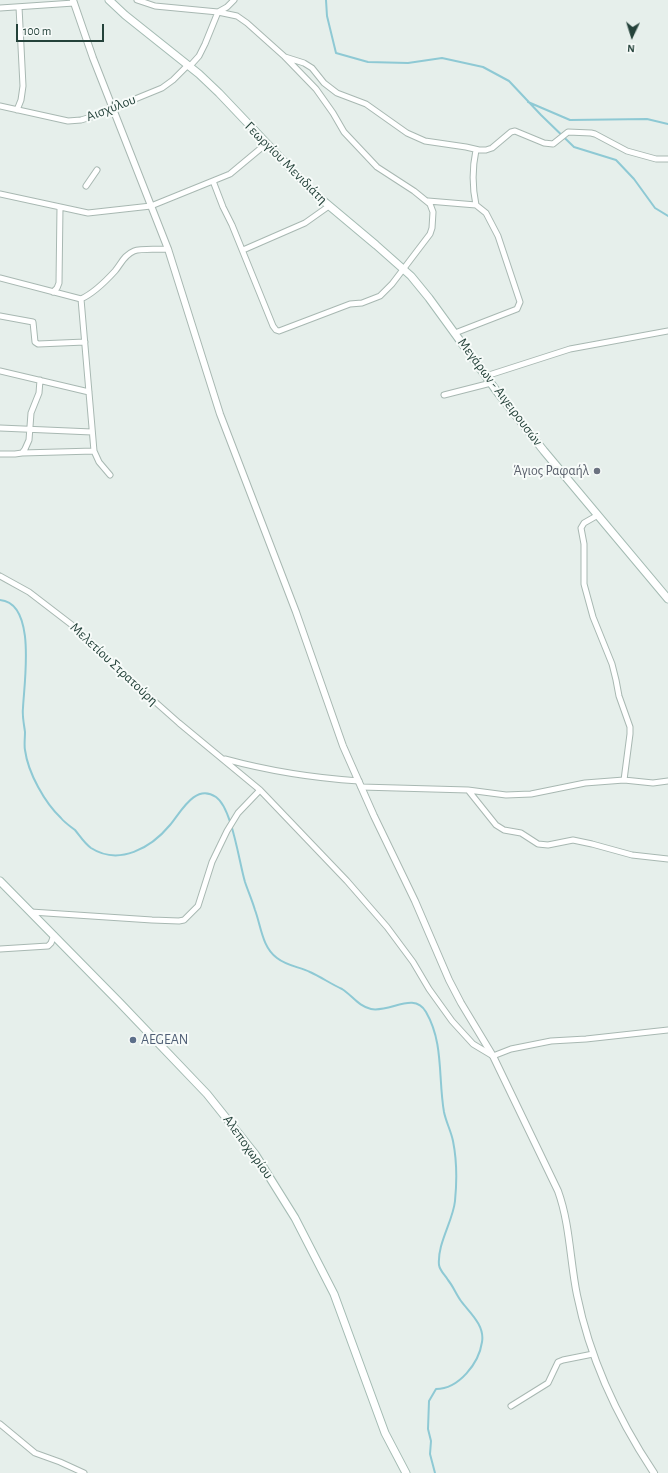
<!DOCTYPE html>
<meta charset="utf-8">
<style>
body{margin:0}
#map{position:relative;width:668px;height:1473px;overflow:hidden;background:#e6efeb;font-family:"Alegreya Sans",sans-serif}
canvas{display:block}
.north{position:absolute;left:612px;top:16px;width:40px;height:40px;-webkit-text-stroke:3px #f7fbf9;paint-order:stroke;rotate:184deg;font-size:11px;font-weight:700;line-height:16px;text-align:center;color:#24423a}
.north::after{content:'';display:block;margin:auto;width:14px;height:18px;background:#24423a;clip-path:polygon(50% 0,100% 100%,50% 72%,0 100%)}
.scale{position:absolute;left:16px;top:24px;width:88px;height:18px;box-sizing:border-box;border:2px solid #24423a;border-top:0;padding-left:5px;font-size:12px;line-height:14px;white-space:nowrap;color:#24423a;-webkit-text-stroke:3px #f7fbf9;paint-order:stroke}
</style>
<div id="map">
<canvas width="668" height="1473"></canvas>
<div class="north">N</div>
<div class="scale">100 m</div>
</div>
<script>
const context = document.querySelector('canvas').getContext('2d');
context.lineJoin = 'round';
function trace(path, color, width, dash) { context.strokeStyle = color; context.lineWidth = width; context.lineCap = dash ? 'butt' : 'round'; context.setLineDash(dash || []); context.stroke(path); }
function label(font, color, halo, rows, align = 'center') {
  context.font = font + ' "Alegreya Sans",sans-serif'; context.lineWidth = 4; context.setLineDash([]); context.textBaseline = 'middle'; context.strokeStyle = halo; context.fillStyle = color; for (const [text, x, y, turn = 0] of rows) {
    context.save(); context.translate(x, y); context.rotate((+turn || 0) * Math.PI / 180); context.textAlign = isNaN(turn) ? turn : align; if (halo) context.strokeText(text, 0, 0); context.fillText(text, 0, 0); context.restore();
  }
}
const stream = new Path2D(`
 M 326,0 L 327,16 L 336,53 L 368,62 L 408,63 L 442,58 L 483,67 L 509,81 L 541,115 L 574,147 L 616,160 L 634,179 L 655,208 L 668,216
 M 528,102 L 570,120 L 647,119 L 668,124
 M 0,600 C 37,603 24,683 23,708 C 22,716 24,724 25,732 C 25,738 24,745 25,750 C 28,773 45,803 61,818 C 65,823 70,826 75,830 C 80,836 84,843 91,848 C 119,866 151,848 170,825 C 181,812 195,783 216,797 C 232,808 239,862 245,882 C 248,891 252,900 255,910 C 261,926 262,947 277,958 C 287,966 300,967 310,972 C 321,977 331,984 342,989 C 353,996 358,1006 371,1009 C 390,1013 414,991 426,1012 C 444,1043 438,1078 444,1112 C 446,1122 451,1131 453,1141 C 457,1161 457,1181 455,1201 C 453,1221 437,1244 439,1265 C 440,1271 445,1275 448,1280 C 453,1286 456,1294 461,1301 C 469,1312 485,1325 482,1342 C 479,1363 459,1389 436,1389 L 429,1401 L 428,1429 L 431,1441 L 430,1454 L 435,1473`);
const minor = new Path2D(`
 M 137,0 L 155,6 L 218,12 L 237,16 L 247,23 L 285,57 L 316,89 L 333,113 L 344,132 L 377,167 L 414,191 L 430,204 L 433,212 L 432,228 L 430,234 L 392,284 L 380,296 L 362,303 L 350,304 L 279,331 L 276,330 L 273,326 L 232,225 L 223,207 L 213,181
 M 0,8 L 74,3
 M 285,57 L 304,63 L 312,68 L 324,83 L 337,93 L 366,104 L 407,133 L 425,141 L 466,147 L 479,150 L 486,150 L 492,148 L 511,132 L 515,131 L 544,143 L 553,144 L 568,132 L 591,133 L 595,134 L 627,151 L 656,159 L 668,159
 M 190,66 L 199,56 L 205,44 L 218,12 L 227,7 L 234,0
 M 0,106 L 68,121 L 81,120 L 91,117 L 162,88 L 173,80 L 188,65
 M 17,110 L 21,100 L 23,86 L 19,7
 M 86,186 L 97,170
 M 0,194 L 88,213 L 151,206 L 230,174 L 266,144
 M 428,201 L 476,205 L 486,213 L 498,236 L 520,302 L 517,309 L 455,333
 M 476,205 C 472,186 472,169 476,150
 M 243,250 L 305,223 L 329,206
 M 0,278 L 81,299 C 94,293 105,282 115,271 C 121,264 124,255 134,251 C 142,248 158,250 168,249
 M 53,292 L 57,288 L 59,283 L 60,207
 M 81,299 L 94,451 L 99,462 L 110,475
 M 0,316 L 33,322 L 35,342 L 38,344 L 85,342
 M 0,371 L 89,392
 M 486,376 L 570,349 L 668,331
 M 444,395 L 491,383
 M 0,428 L 92,432
 M 22,453 L 94,451
 M 0,454 L 15,454 L 22,453 L 25,449 L 29,440 L 31,413 L 39,393 L 40,380
 M 0,576 L 29,592 L 72,625 L 135,684 L 179,723 L 260,790 L 347,881 L 387,927 L 413,962 L 429,989 L 452,1021 L 473,1044 L 493,1056 L 511,1049 L 551,1041 L 586,1039 L 668,1030
 M 225,759 C 269,771 314,778 359,781
 M 624,780 L 653,783 L 668,781
 M 361,787 L 468,790 L 496,825 L 504,830 L 521,833 L 538,844 L 548,845 L 573,840 L 592,844 L 632,855 L 668,859
 M 468,790 L 506,795 L 531,794 L 585,783 L 624,780 L 630,734 L 630,727 L 619,696 L 616,680 L 612,664 L 593,617 L 584,584 L 584,544 L 581,528 L 584,523 L 598,515
 M 31,912 L 152,920 L 179,921 L 184,920 L 198,906 L 212,862 L 227,831 L 238,813 L 260,790
 M 0,949 L 48,946 L 51,943 L 54,935
 M 511,1406 L 548,1383 L 558,1362 L 563,1360 L 593,1354
 M 0,1424 L 35,1453 L 60,1462 L 84,1473`);
const tertiary = new Path2D(`
 M 73,0 L 93,58 L 168,249 L 220,414 L 296,612 L 343,746 L 374,816 L 415,901 L 449,980 L 461,1003 L 493,1056 L 558,1191 C 570,1224 570,1261 577,1295 C 590,1359 618,1419 654,1473`);
const secondary = new Path2D(`
 M 109,0 L 125,15 L 199,74 L 219,93 L 314,193 L 376,245 L 411,276 L 429,298 L 498,393 L 544,451 L 668,599
 M 0,881 L 120,1003 L 207,1094 L 255,1154 L 295,1218 L 334,1294 L 385,1433 L 406,1473`);
const markers = [
 [597,471,4,"#6b7280"],
 [133,1040,4,"#5c6f8a"]
];
const streetNames = [
 ["Αισχύλου",111,108,-21],
 ["Γεωργίου Μενιδιάτη",286,163,45],
 ["Μεγάρων - Αιγειρουσών",500,392,53],
 ["Μελετίου Στρατούρη",114,664,43],
 ["Αλεποχωρίου",248,1147,54]
];
const worshipNames = [
 ["Άγιος Ραφαήλ",589,471]
];
const serviceNames = [
 ["AEGEAN",141,1040]
];
trace(stream, '#8ec9d4', 2);
trace(minor, '#a8b8b2', 7);
trace(tertiary, '#a8b8b2', 8);
trace(secondary, '#a4bbb3', 9);
trace(minor, '#fff', 5);
trace(tertiary, '#fff', 6);
trace(secondary, '#fff', 7);
for (const [x, y, r, color] of markers) { const dot = new Path2D(); dot.arc(x, y, r, 0, 2 * Math.PI); context.fillStyle = color; context.fill(dot); trace(dot, '#f7fbf9', 1.5); }
label('14px', '#24423a', '#f7fbf9', streetNames);
label('14px', '#5b616d', '#f7fbf9', worshipNames, 'right');
label('14px', '#4e5e75', '#f7fbf9', serviceNames, 'left');
</script>
